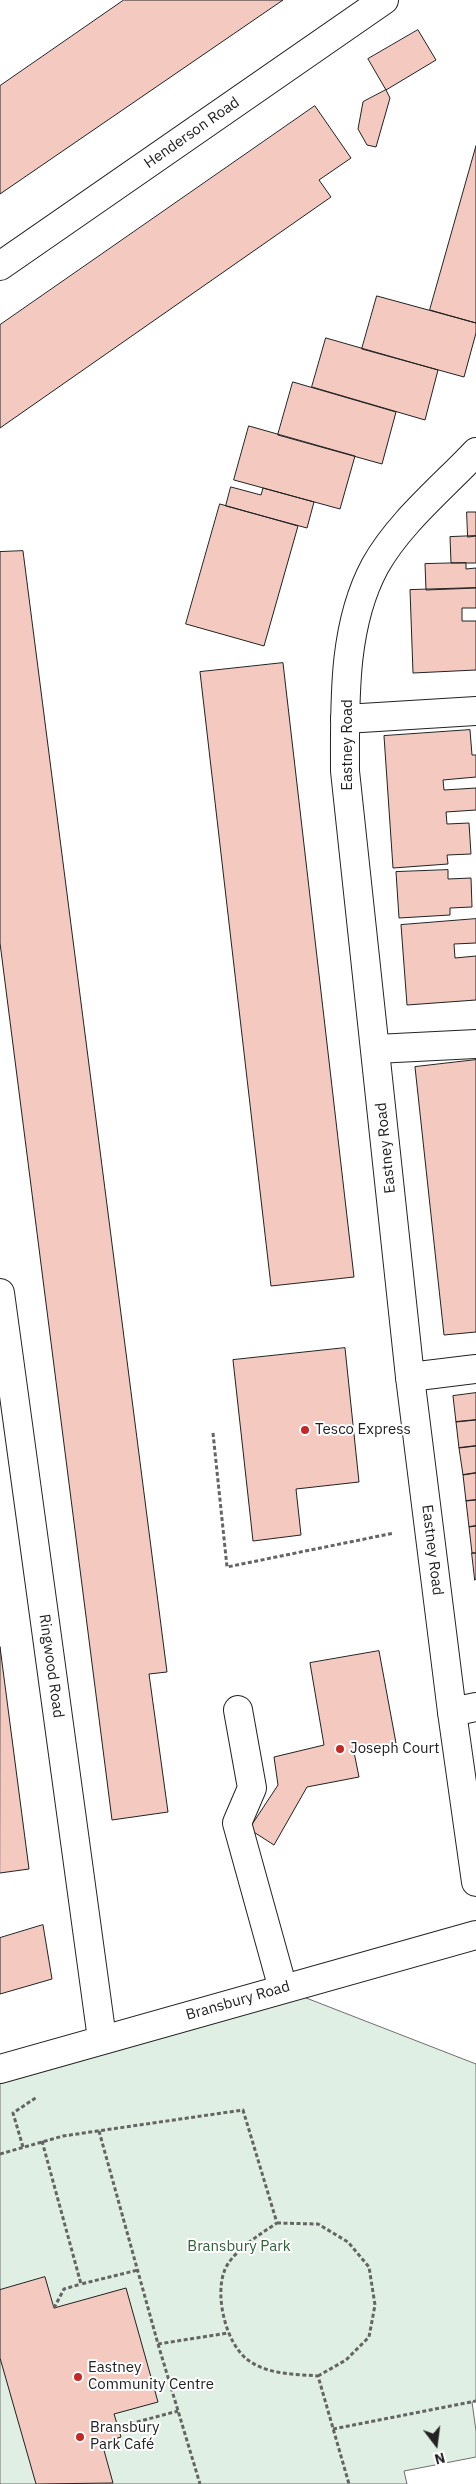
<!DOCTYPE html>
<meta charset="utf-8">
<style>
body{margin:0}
#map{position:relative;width:476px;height:2484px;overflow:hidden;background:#fff;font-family:"IBM Plex Sans",sans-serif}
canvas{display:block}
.north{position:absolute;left:411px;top:2419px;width:50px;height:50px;-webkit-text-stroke:4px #fff;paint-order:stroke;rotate:165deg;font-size:14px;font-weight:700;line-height:20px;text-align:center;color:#222}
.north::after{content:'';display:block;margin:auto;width:18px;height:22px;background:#222;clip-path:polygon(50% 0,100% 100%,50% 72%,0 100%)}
</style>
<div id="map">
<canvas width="476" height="2484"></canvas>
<div class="north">N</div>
</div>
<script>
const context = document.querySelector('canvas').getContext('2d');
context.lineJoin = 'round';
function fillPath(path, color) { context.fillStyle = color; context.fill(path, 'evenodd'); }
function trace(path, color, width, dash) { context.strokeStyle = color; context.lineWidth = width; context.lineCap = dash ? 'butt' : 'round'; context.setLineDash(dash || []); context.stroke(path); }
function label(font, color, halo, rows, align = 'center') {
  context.font = font + ' "IBM Plex Sans",sans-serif'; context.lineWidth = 4; context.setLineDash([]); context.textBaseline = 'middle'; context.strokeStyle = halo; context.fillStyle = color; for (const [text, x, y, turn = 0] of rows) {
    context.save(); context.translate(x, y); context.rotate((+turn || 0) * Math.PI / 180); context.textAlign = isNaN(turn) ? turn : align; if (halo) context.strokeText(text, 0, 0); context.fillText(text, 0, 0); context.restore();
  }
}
const green = new Path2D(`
 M 283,1989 L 476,2064 L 476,2401 L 472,2402 L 476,2431 L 476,2457 L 404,2471 L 407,2484 L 0,2484 L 0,2069 Z`);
const building = new Path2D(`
 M 124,0 L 283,0 L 0,194 L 0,86 Z
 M 418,30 L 436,60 L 386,90 L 368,59 Z
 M 386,90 L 390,98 L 376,147 L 367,145 L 358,129 L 363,102 Z
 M 315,106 L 351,158 L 319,180 L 331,197 L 0,428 L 0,325 Z
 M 476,146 L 476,323 L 430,310 Z
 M 377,296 L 476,323 L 476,333 L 464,377 L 362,349 Z
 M 326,338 L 438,370 L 425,420 L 312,387 Z
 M 293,382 L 396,412 L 382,464 L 278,435 Z
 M 249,426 L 355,456 L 340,509 L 234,480 Z
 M 231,487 L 261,495 L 263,488 L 314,502 L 307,528 L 226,506 Z
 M 220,504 L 298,526 L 264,646 L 186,624 Z
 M 467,512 L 476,512 L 476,536 L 468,537 Z
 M 476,536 L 476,563 L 451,563 L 450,537 Z
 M 23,551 L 167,1672 L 149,1674 L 168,1812 L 112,1820 L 0,943 L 0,552 Z
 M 466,563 L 466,569 L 476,568 L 476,588 L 426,590 L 425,564 Z
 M 476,588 L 476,608 L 462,608 L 462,621 L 476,621 L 476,670 L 413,673 L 410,590 Z
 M 283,663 L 354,1277 L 271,1286 L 200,672 Z
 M 470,730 L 472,755 L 476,755 L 476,777 L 443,780 L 444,790 L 476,788 L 476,810 L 446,812 L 447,824 L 469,823 L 471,854 L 447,855 L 448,864 L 393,868 L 384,736 Z
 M 448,870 L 448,879 L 471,878 L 472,907 L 450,908 L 450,915 L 399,918 L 396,872 Z
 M 476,919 L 476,943 L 454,944 L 455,958 L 476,956 L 476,1000 L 407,1005 L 401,925 Z
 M 476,1060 L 476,1332 L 444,1335 L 415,1067 Z
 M 345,1348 L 359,1482 L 296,1489 L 301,1535 L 253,1541 L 233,1360 Z
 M 476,1393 L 476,1420 L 456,1422 L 453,1396 Z
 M 476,1420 L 476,1446 L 459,1448 L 456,1422 Z
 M 476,1446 L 476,1473 L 463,1475 L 459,1448 Z
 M 476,1473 L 476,1500 L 466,1501 L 463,1475 Z
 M 476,1500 L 476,1526 L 469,1527 L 466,1501 Z
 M 476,1526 L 476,1553 L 472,1553 L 469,1527 Z
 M 472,1553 L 476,1553 L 476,1579 L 475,1580 Z
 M 0,1647 L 29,1869 L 0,1873 Z
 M 379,1651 L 396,1743 L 354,1752 L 359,1777 L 307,1787 L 274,1845 L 249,1829 L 278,1785 L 274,1757 L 324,1745 L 310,1663 Z
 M 43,1925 L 52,1979 L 0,1994 L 0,1938 Z
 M 45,2277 L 54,2308 L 126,2288 L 158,2402 L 114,2414 L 121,2437 L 102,2443 L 113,2483 L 36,2484 L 0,2358 L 0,2290 Z`);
const path = new Path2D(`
 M 213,1433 L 227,1567 L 394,1533
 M 99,2131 L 158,2344 L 228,2333
 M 42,2141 L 81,2284 L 138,2270
 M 23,2147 L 13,2113 L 37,2097
 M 0,2154 L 63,2136 L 243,2110 L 277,2223 C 260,2234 230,2253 224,2272 C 215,2297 226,2344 248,2360 C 268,2375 295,2374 318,2376 L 349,2484
 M 277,2223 L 318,2224 L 348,2242 L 369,2267 L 375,2305 L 369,2337 L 346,2360 L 318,2376
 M 54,2308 L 64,2289 L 81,2284
 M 158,2344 L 200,2484
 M 118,2427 L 178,2411
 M 333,2429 L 476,2401`);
const minor = new Path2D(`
 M 0,266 L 384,0
 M 345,719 L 476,711
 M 376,1049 L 476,1044
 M 0,1293 L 102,2039
 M 410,1377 L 476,1369
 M 238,1710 L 252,1788 L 237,1823 L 283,1989
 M 452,1712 L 476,1707
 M 0,2069 L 476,1935`);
const major = new Path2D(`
 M 476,452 C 442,488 399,523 375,566 C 342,627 345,704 345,771 L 410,1377 L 452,1712 L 476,1882`);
const markers = [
 [305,1430,5,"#c62828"],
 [340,1749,5,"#c62828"],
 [78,2377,5,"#c62828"],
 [80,2437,5,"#c62828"]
];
const streetNames = [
 ["Henderson Road",192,133,-35],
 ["Eastney Road",348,745,-90],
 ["Eastney Road",386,1148,-96],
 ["Eastney Road",432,1550,83],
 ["Ringwood Road",51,1666,82],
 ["Bransbury Road",238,2001,-16]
];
const poiNames = [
 ["Tesco Express",315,1430],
 ["Joseph Court",350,1749],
 ["Eastney",88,2368],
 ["Community Centre",88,2385],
 ["Bransbury",90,2428],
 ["Park Café",90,2445]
];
const parkNames = [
 ["Bransbury Park",239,2247]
];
fillPath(green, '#e0efe3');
trace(green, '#6f6f6f', 1);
fillPath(building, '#f3c9c0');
trace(building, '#222', 1);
trace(minor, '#222', 30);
trace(major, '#222', 30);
trace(path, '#646464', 3, [4, 2.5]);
trace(minor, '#fff', 28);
trace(major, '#fff', 28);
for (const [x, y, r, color] of markers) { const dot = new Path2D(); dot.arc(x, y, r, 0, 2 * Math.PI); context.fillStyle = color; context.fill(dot); trace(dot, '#fff', 2); }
label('15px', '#222', '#fff', streetNames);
label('15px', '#222', '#fff', poiNames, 'left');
label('15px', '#2f5e38', '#fff', parkNames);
</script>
